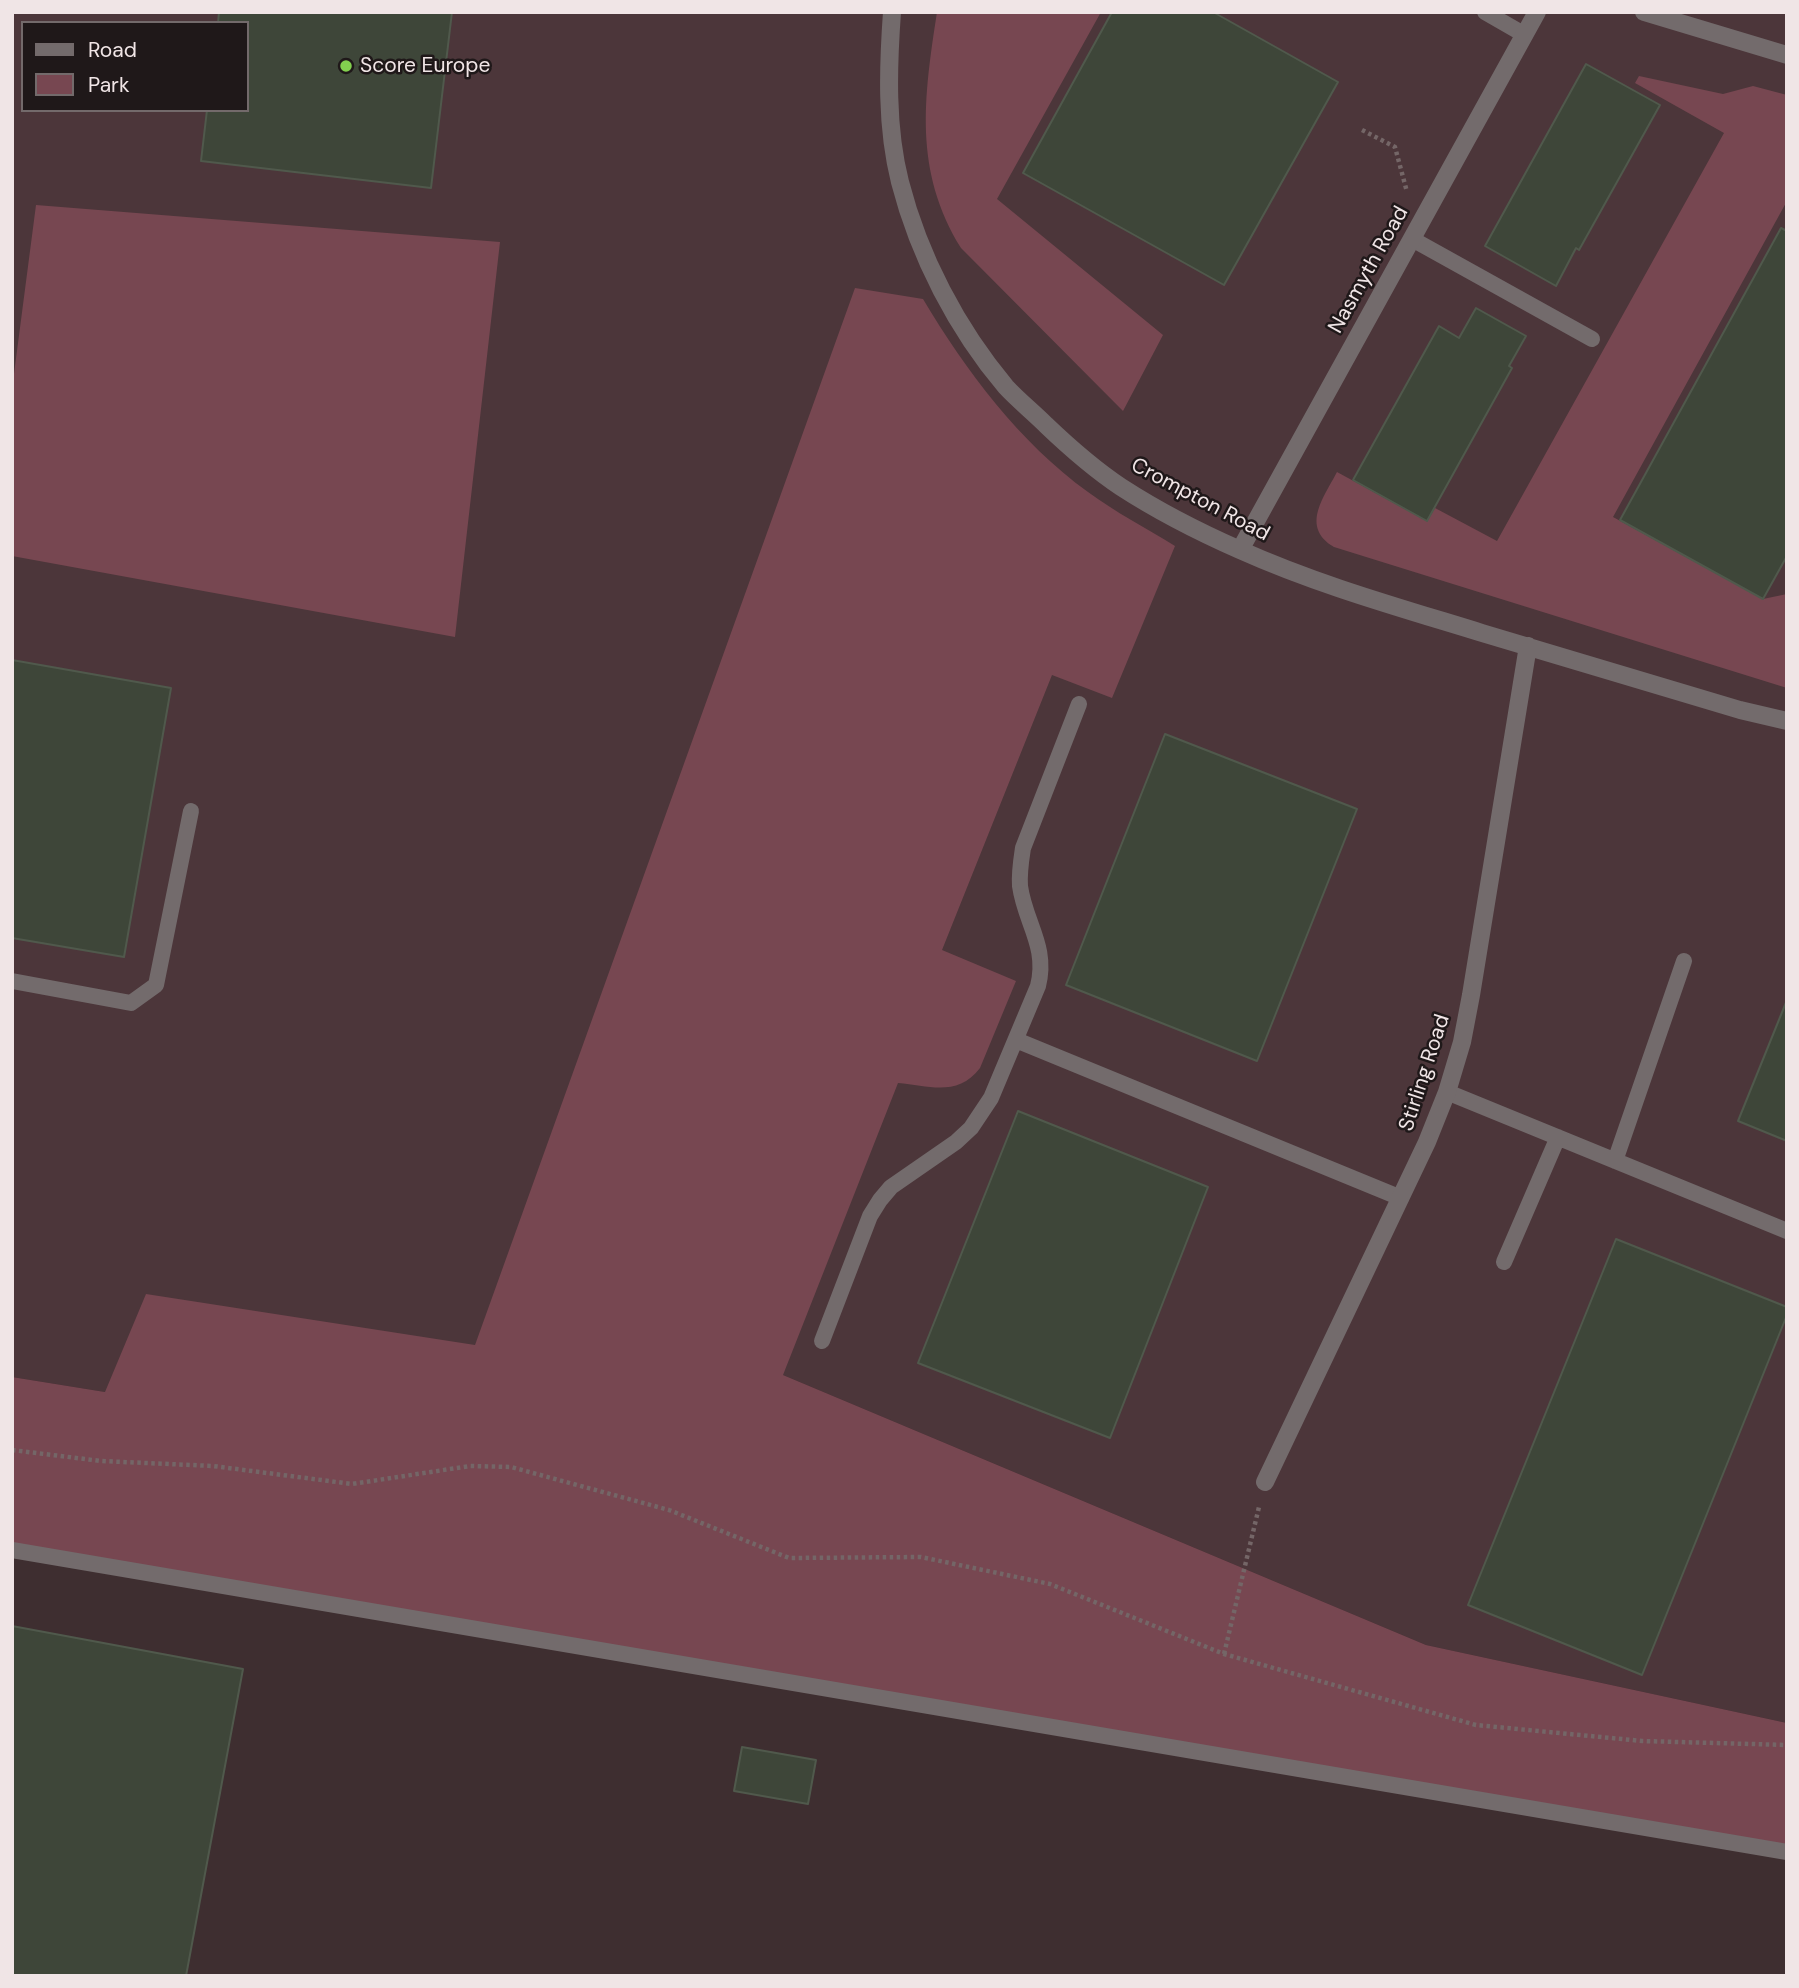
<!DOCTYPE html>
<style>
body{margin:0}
#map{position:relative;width:1799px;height:1988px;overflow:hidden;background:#3e2e30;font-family:"DM Sans",sans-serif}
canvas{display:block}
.frame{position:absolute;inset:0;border:14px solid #f0e5e6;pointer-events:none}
.legend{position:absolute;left:21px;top:21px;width:228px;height:91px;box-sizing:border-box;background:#1f1819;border:2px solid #736a6b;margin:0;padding:9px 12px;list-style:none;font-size:21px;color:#f0e5e6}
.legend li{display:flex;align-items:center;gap:14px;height:35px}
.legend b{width:35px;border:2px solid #736a6b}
</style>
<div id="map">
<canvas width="1799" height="1988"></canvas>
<div class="frame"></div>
<ul class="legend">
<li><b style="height:9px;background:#736b6c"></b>Road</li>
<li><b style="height:19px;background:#774751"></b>Park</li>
</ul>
</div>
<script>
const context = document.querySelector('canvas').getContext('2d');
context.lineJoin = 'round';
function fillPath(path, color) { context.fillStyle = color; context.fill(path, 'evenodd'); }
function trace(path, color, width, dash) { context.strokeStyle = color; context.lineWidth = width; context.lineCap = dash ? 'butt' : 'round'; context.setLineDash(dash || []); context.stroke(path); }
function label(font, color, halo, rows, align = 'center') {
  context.font = font + ' "DM Sans",sans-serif'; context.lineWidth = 5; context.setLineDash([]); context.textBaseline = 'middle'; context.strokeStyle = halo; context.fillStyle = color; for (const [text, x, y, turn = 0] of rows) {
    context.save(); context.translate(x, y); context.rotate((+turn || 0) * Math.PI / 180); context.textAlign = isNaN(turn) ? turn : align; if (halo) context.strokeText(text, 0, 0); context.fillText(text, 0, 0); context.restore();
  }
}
const built = new Path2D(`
 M 12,12 L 1787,12 L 1787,1723 L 1426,1645 L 783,1375 L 105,1392 L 12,1377 ZM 23,23 L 247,23 L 247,110 L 23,110 Z`);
const green = new Path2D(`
 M 937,12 L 1101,12 L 997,199 L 1163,335 L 1123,411 L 961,248 C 913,170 924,97 937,12 Z
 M 1639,76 L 1723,94 L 1753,86 L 1787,95 L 1787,201 L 1613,517 L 1763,599 L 1787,594 L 1787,688 L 1334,547 C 1300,527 1324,497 1337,472 L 1427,521 L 1435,508 L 1497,541 L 1724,133 L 1635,83 Z
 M 36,205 L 500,242 L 455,637 L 12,556 L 12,389 Z
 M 855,288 L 923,299 C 966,371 1019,442 1088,492 C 1115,512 1146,528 1175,546 L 1112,698 L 1052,675 L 942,950 L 1016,981 L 980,1068 C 958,1097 930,1086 898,1083 L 783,1375 L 1426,1645 L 1787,1723 L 1787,1852 L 12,1550 L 12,1377 L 105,1392 L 146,1294 L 475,1345 Z`);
const building = new Path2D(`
 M 219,12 L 452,12 L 431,188 L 201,161 L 207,110 L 247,110 L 247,23 L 218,23 Z
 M 1112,12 L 1213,12 L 1338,82 L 1224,285 L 1023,173 Z
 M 1586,64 L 1660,105 L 1579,250 L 1576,248 L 1556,286 L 1485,246 Z
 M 1781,228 L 1787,231 L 1787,556 L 1763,599 L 1620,520 Z
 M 1476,308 L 1526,336 L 1509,366 L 1512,368 L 1427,521 L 1353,480 L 1439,326 L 1459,338 Z
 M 12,660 L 171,688 L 124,957 L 12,938 Z
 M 1165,734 L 1357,809 L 1257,1061 L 1066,985 Z
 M 1787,1000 L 1787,1141 L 1738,1121 Z
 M 1018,1111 L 1208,1187 L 1110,1438 L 918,1363 Z
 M 1616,1239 L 1787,1307 L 1787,1315 L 1642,1675 L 1468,1605 Z
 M 12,1626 L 243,1669 L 186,1976 L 12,1976 Z
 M 742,1747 L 816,1760 L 808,1804 L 734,1791 Z`);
const path = new Path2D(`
 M 1362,130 L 1395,147 L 1407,192
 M 12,1450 L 101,1461 L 213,1466 L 352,1484 L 470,1466 L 511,1467 L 669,1510 L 789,1558 L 921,1557 L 1050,1584 L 1224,1654 L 1476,1725 L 1642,1741 L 1787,1745
 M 1224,1654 L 1259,1507`);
const service = new Path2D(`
 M 1485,12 L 1525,35
 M 1412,239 L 1592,339
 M 12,981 L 131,1003 L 156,985 L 191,811
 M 1016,1040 L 1401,1198
 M 1447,1092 L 1787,1231
 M 1615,1161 L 1684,961
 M 1504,1262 L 1558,1137
 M 822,1341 L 870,1216 L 880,1200 L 891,1187 L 956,1142 L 971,1128 L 991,1098 L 1038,986 C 1048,946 1025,923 1020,886 C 1019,873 1021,861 1023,848 L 1079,704
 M 12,1550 L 1787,1852`);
const minor = new Path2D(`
 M 892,12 C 888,68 886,127 900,182 C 919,256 957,329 1006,387 C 1018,400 1033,412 1046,425 C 1069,447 1094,469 1121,487 C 1158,511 1199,532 1240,550 C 1318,585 1401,608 1482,633 C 1568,658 1654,684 1740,710 L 1787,721
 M 1644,12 L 1787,55
 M 1240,550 L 1537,12
 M 1265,1482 L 1427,1142 L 1447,1092 L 1462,1042 L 1471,995 L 1528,646`);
const markers = [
 [346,66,7,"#82d04f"]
];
const poiNames = [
 ["Score Europe",360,66]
];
const streetNames = [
 ["Nasmyth Road",1369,270,-61],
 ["Crompton Road",1200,500,28],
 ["Stirling Road",1425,1073,-72]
];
fillPath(built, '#4c363a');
fillPath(green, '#774751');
fillPath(building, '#3e4639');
trace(building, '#50594c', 2);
trace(path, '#746667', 4.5, [3.5, 3.5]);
trace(service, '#736b6c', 16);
trace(minor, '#736b6c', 18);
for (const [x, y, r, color] of markers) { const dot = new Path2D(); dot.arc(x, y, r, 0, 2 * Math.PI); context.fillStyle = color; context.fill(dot); trace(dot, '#1f1819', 2.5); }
label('21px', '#f0e5e6', '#1f1819', poiNames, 'left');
label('21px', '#f0e5e6', '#1f1819', streetNames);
</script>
